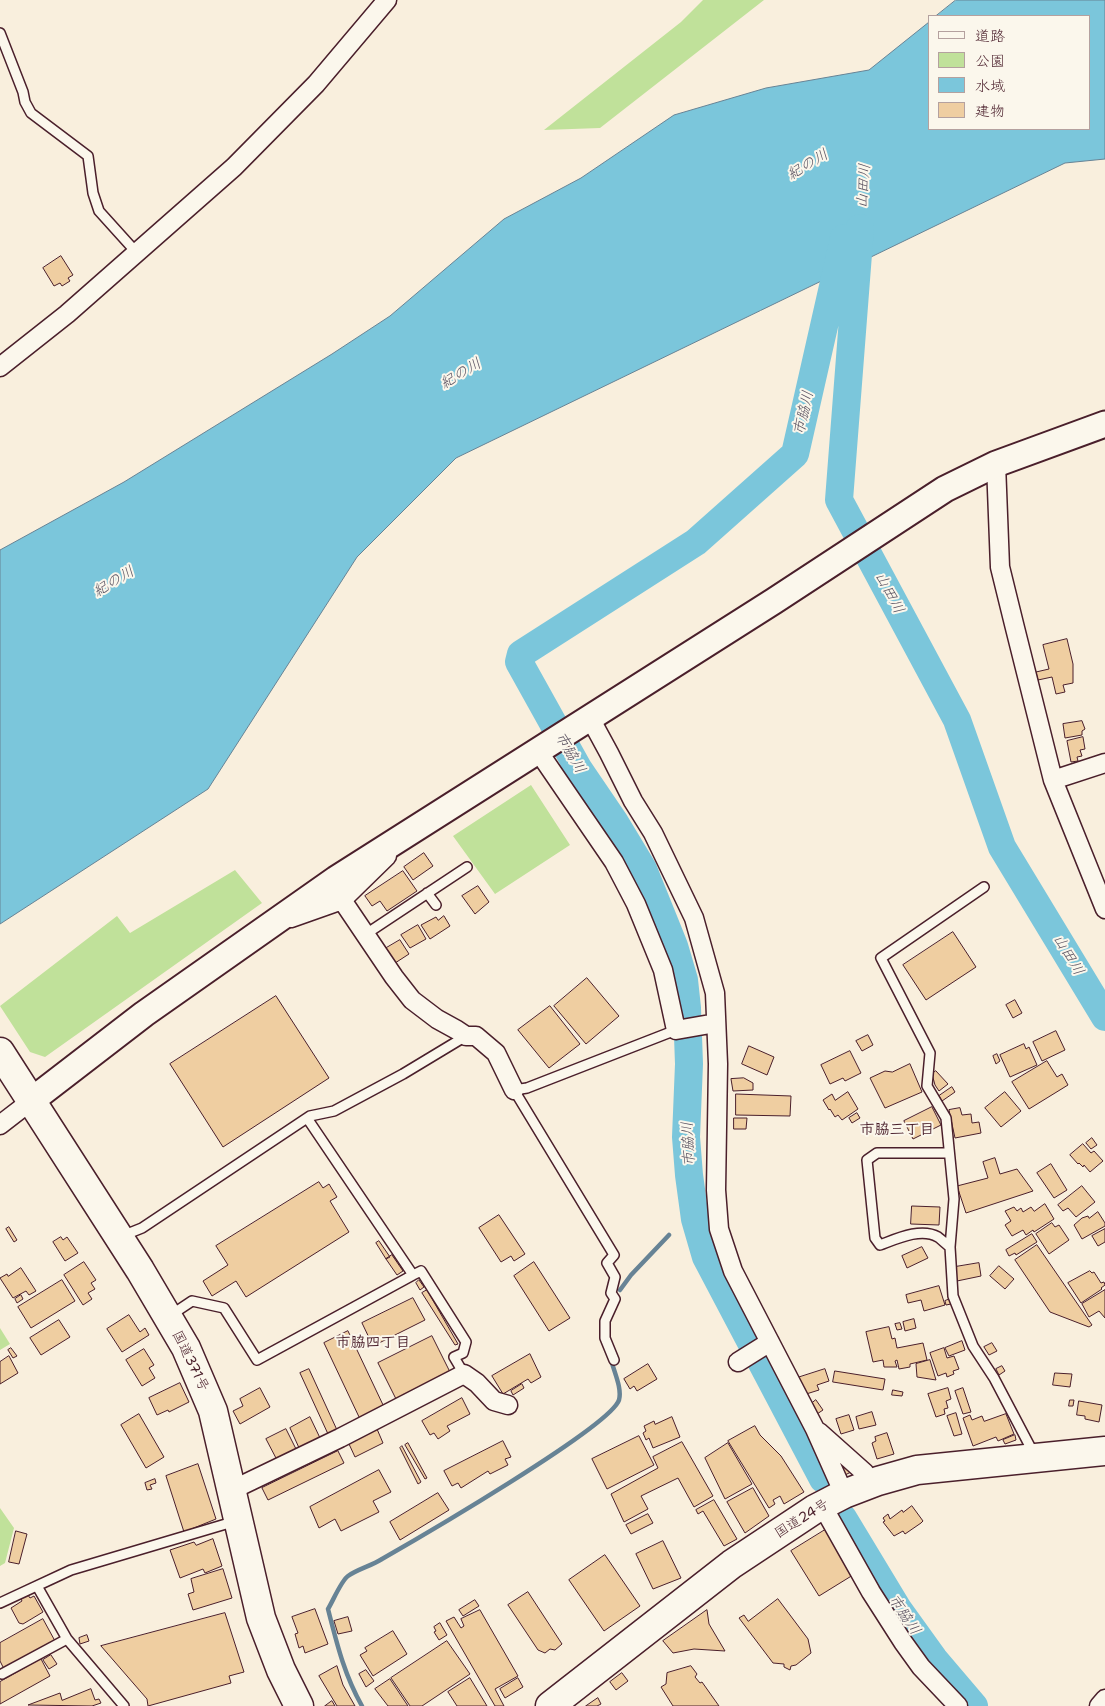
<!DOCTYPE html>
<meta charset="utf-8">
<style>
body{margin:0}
#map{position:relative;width:1105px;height:1706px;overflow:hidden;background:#f9efdd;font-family:"Shantell Sans","Klee One",sans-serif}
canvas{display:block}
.legend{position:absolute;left:928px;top:15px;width:162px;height:115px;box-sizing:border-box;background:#fbf7ec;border:1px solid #b4a19f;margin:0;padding:6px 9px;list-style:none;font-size:15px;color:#4a1f2b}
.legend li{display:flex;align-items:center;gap:10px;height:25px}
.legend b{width:25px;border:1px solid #b4a19f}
</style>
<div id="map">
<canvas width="1105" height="1706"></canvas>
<ul class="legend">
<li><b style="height:6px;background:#fbf7ec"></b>道路</li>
<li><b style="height:14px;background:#c0e19a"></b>公園</li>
<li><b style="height:14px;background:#7bc6db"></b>水域</li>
<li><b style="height:14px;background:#efcea1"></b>建物</li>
</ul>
</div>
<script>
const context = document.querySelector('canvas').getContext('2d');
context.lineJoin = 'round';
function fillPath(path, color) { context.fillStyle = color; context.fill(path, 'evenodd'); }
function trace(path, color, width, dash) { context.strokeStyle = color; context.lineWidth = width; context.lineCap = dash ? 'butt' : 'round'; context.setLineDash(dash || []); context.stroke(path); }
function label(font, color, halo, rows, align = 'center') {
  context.font = font + ' "Shantell Sans","Klee One",sans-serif'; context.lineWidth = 4; context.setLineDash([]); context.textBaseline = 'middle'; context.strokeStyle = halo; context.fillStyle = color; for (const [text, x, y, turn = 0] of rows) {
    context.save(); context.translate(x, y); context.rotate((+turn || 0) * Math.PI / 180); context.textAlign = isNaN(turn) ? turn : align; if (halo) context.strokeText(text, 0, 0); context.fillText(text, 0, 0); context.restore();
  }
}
const green = new Path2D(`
 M 703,0 L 764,0 L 600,128 L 544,130 L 681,22 Z
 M 531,785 L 570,845 L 495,894 L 453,836 Z
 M 235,870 L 262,903 L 45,1057 L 30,1052 L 0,1006 L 117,916 L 130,933 Z
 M 0,1328 L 10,1344 L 0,1350 Z
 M 0,1508 L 14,1528 L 5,1563 L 0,1566 Z`);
const water = new Path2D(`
 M 956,0 L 1105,0 L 1105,159 L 1065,163 L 456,458 L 357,557 L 208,789 L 0,924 L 0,550 L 124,482 L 332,354 L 390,316 L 504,219 L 581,178 L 674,115 L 766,88 L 869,70 L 929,22 L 929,129 L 1089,129 L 1089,16 L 936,16 Z`);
const stream = new Path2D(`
 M 620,1290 L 631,1275 L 669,1235
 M 362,1706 C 344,1674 337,1644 328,1609 C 333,1601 341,1581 348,1576 C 358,1569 371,1566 382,1559 C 417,1539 610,1427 619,1400 C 622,1389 615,1374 612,1363`);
const river = new Path2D(`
 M 860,228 L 839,500 L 957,720 L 1002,847 L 1105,1017
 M 823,1479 L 706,1257 L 695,1219 L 689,1175 L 686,1137 L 689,1064 L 687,1008 L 684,980 L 674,946 L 643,869 L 614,821 L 578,768 L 519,662 L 521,654 L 696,542 L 795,454 L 844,238
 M 843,1518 L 898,1609 L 934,1659 L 974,1706`);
const building = new Path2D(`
 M 61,256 L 73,275 L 68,278 L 70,281 L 62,286 L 60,283 L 54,286 L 43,268 Z
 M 1067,639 L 1073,664 L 1073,683 L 1063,685 L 1065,692 L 1056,694 L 1052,677 L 1038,680 L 1036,672 L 1049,669 L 1043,645 Z
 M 1082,721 L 1085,729 L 1082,731 L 1082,735 L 1065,738 L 1063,724 Z
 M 1083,737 L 1085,749 L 1080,750 L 1082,756 L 1077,757 L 1078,761 L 1071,762 L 1067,741 Z
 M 424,853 L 433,866 L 413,880 L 404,867 Z
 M 403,871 L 417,891 L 387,911 L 380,901 L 372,906 L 365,896 Z
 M 478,886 L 489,902 L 475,914 L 462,896 Z
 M 444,916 L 450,926 L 430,939 L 421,925 L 436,917 L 438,920 Z
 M 418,925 L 426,939 L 410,948 L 401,935 Z
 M 953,932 L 976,967 L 926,1000 L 903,965 Z
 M 400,940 L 409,954 L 392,965 L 383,950 Z
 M 587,978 L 619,1016 L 586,1044 L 554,1006 Z
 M 276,996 L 329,1078 L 223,1147 L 170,1064 Z
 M 1015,1000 L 1022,1013 L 1013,1018 L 1006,1005 Z
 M 550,1006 L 580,1044 L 549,1068 L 518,1030 Z
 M 1056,1031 L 1065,1050 L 1042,1061 L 1033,1042 Z
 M 868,1035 L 873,1045 L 862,1051 L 856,1041 Z
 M 1024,1044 L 1026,1049 L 1029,1047 L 1037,1065 L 1010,1077 L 1000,1055 Z
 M 749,1046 L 774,1057 L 767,1075 L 742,1064 Z
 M 850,1051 L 861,1073 L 845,1081 L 843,1078 L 830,1084 L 821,1065 Z
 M 997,1054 L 1000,1061 L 996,1064 L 993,1056 Z
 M 1047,1061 L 1057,1077 L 1062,1074 L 1068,1085 L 1029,1109 L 1012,1082 Z
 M 910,1064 L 922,1092 L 885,1108 L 870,1078 L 885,1071 L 892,1072 Z
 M 936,1071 L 948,1084 L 939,1091 L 935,1085 L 932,1074 Z
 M 744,1078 L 753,1083 L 753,1090 L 733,1091 L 731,1079 Z
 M 952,1087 L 955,1092 L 942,1101 L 939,1096 Z
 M 848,1092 L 858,1109 L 842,1120 L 838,1115 L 835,1117 L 830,1109 L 829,1110 L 823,1100 L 832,1094 L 835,1100 Z
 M 1005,1092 L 1021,1111 L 1001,1127 L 985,1108 Z
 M 736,1094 L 791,1096 L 790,1116 L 736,1115 Z
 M 932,1107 L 941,1125 L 913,1139 L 904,1121 Z
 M 960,1108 L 962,1115 L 971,1114 L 972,1123 L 979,1122 L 981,1133 L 955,1138 L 949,1110 Z
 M 857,1113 L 860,1118 L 852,1123 L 849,1118 Z
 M 734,1118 L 747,1118 L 746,1129 L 734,1129 Z
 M 1092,1138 L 1097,1145 L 1091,1149 L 1086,1143 Z
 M 1083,1144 L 1091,1153 L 1094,1151 L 1103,1161 L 1090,1172 L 1084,1165 L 1083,1167 L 1079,1163 L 1078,1164 L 1070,1155 Z
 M 995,1158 L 1000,1174 L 1017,1169 L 1033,1191 L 966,1213 L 957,1186 L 988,1178 L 983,1162 Z
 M 1051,1164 L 1067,1190 L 1054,1198 L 1037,1173 Z
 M 319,1182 L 323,1188 L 329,1184 L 337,1197 L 330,1201 L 349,1232 L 246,1297 L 236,1281 L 212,1296 L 203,1281 L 228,1265 L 216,1246 Z
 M 1082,1186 L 1095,1202 L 1076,1217 L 1068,1208 L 1063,1211 L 1058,1205 Z
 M 1045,1204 L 1054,1219 L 1034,1232 L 1033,1230 L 1026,1235 L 1023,1230 L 1012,1236 L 1005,1225 L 1011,1221 L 1005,1211 L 1014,1207 L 1017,1211 L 1021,1208 L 1023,1212 L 1031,1207 L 1034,1211 Z
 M 912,1206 L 940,1207 L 939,1225 L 911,1224 Z
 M 1098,1212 L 1105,1223 L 1105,1226 L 1082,1239 L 1074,1225 L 1082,1218 L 1088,1216 L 1089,1218 Z
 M 499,1215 L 525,1254 L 514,1261 L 511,1256 L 501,1262 L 479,1228 Z
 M 1052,1223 L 1055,1227 L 1059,1225 L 1069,1240 L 1049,1254 L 1036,1234 Z
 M 9,1227 L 17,1240 L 14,1242 L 6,1229 Z
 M 1105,1229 L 1105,1242 L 1098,1246 L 1092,1236 Z
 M 1032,1234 L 1037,1242 L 1016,1255 L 1015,1253 L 1009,1256 L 1006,1250 Z
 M 61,1237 L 63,1240 L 67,1237 L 78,1253 L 65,1261 L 53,1242 Z
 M 379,1241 L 390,1257 L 386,1259 L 376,1243 Z
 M 1037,1245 L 1092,1325 L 1089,1327 L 1050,1312 L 1015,1260 Z
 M 922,1247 L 928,1258 L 907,1268 L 902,1256 Z
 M 392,1255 L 403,1271 L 397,1275 L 386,1259 Z
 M 84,1262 L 96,1280 L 91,1283 L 95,1289 L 88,1293 L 92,1299 L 83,1305 L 64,1275 Z
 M 534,1262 L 570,1318 L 549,1331 L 514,1276 Z
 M 979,1263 L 981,1276 L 957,1281 L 955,1267 Z
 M 999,1266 L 1014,1279 L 1005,1289 L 990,1276 Z
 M 21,1268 L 36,1291 L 29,1295 L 26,1291 L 13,1298 L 0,1278 L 7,1274 L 8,1276 Z
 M 1090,1271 L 1092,1273 L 1094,1272 L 1101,1283 L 1104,1282 L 1105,1285 L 1101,1288 L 1102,1289 L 1081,1303 L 1068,1283 Z
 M 62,1280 L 75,1301 L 31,1328 L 18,1307 Z
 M 419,1280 L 424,1287 L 420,1290 L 416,1283 Z
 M 939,1286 L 945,1305 L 924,1311 L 921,1300 L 908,1303 L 906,1295 Z
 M 427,1290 L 458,1344 L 455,1345 L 422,1293 Z
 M 1105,1290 L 1105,1318 L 1099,1311 L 1089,1317 L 1082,1304 Z
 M 21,1295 L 23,1299 L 17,1303 L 15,1299 Z
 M 413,1298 L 425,1320 L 373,1346 L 362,1323 Z
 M 950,1299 L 951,1304 L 946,1305 L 945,1301 Z
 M 129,1315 L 140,1332 L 145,1328 L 149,1335 L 122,1352 L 107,1329 Z
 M 914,1319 L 916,1328 L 905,1331 L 903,1322 Z
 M 59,1320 L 70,1337 L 41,1355 L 30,1338 Z
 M 900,1323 L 902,1329 L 897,1330 L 895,1324 Z
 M 889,1327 L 892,1339 L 895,1338 L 897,1348 L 923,1343 L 927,1360 L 910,1364 L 910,1367 L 899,1369 L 897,1360 L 895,1361 L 897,1367 L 884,1367 L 883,1360 L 873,1362 L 866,1332 Z
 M 348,1331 L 384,1407 L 360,1419 L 324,1343 Z
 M 432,1336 L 450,1372 L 396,1399 L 378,1363 Z
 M 962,1341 L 965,1350 L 949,1356 L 945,1348 Z
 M 992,1343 L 997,1351 L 989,1355 L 984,1347 Z
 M 11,1348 L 17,1356 L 13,1358 L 8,1350 Z
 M 944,1348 L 947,1358 L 954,1356 L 959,1369 L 953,1371 L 954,1374 L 947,1377 L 946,1373 L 938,1376 L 930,1353 Z
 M 144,1349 L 154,1365 L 149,1368 L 155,1378 L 142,1386 L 126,1360 Z
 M 530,1354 L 541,1377 L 531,1383 L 528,1379 L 503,1394 L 492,1376 Z
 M 9,1356 L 18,1373 L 0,1384 L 0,1362 Z
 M 930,1360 L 936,1380 L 917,1377 L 916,1364 Z
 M 648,1364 L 657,1379 L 637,1391 L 634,1386 L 630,1389 L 624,1379 Z
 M 1002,1366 L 1005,1371 L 999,1375 L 996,1369 Z
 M 309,1369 L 337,1430 L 328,1434 L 300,1373 Z
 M 825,1369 L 829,1381 L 817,1385 L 819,1390 L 803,1395 L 797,1378 Z
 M 835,1371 L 885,1379 L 883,1390 L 833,1382 Z
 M 1055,1373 L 1072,1374 L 1070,1387 L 1053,1385 Z
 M 180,1383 L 189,1402 L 169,1412 L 168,1410 L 157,1415 L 149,1398 Z
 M 522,1384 L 524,1388 L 513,1395 L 511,1391 Z
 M 260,1388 L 270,1407 L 240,1424 L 233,1411 L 243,1406 L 240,1399 Z
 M 948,1388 L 951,1399 L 946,1401 L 948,1408 L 944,1409 L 945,1414 L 936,1417 L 928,1394 Z
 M 963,1388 L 971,1412 L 963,1414 L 955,1391 Z
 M 893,1390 L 903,1392 L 902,1396 L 892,1395 Z
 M 462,1398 L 470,1414 L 447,1426 L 450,1431 L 438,1439 L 434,1433 L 430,1435 L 422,1421 Z
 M 816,1400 L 823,1410 L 817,1414 L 811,1404 Z
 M 1070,1400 L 1074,1400 L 1073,1406 L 1069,1406 Z
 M 1079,1401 L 1102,1405 L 1099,1422 L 1085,1419 L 1085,1416 L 1077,1415 Z
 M 872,1412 L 876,1425 L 859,1429 L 856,1417 Z
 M 956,1413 L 962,1434 L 954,1436 L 947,1416 Z
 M 139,1414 L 164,1457 L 146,1468 L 121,1425 Z
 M 1006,1414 L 1014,1434 L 998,1441 L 996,1437 L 973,1446 L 963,1418 L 970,1415 L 972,1420 L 982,1416 L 984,1421 Z
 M 849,1415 L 854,1430 L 841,1434 L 836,1419 Z
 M 310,1417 L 321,1440 L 300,1450 L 290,1428 Z
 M 672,1417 L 680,1437 L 653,1448 L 649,1438 L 646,1440 L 643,1433 L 646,1431 L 644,1426 L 654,1421 L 655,1424 Z
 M 755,1426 L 760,1435 L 781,1456 L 804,1492 L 784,1504 L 780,1496 L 773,1500 L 775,1504 L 769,1508 L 728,1441 Z
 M 286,1429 L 297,1451 L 277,1460 L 266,1439 Z
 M 377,1429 L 383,1443 L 355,1457 L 349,1444 Z
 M 887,1433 L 894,1454 L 877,1459 L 872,1443 L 876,1441 L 875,1437 Z
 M 1015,1435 L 1016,1440 L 1005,1444 L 1003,1440 Z
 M 639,1436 L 654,1465 L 607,1489 L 592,1459 Z
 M 503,1441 L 511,1457 L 505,1459 L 508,1465 L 490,1474 L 488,1471 L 461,1488 L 458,1483 L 452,1486 L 444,1471 Z
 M 682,1442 L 713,1496 L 694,1507 L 678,1478 L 641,1496 L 648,1509 L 624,1522 L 611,1494 L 658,1468 L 653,1457 Z
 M 408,1443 L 427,1478 L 425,1479 L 405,1445 Z
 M 728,1443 L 752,1484 L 725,1499 L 705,1458 Z
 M 402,1446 L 421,1482 L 418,1484 L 400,1448 Z
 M 338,1451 L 344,1463 L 268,1500 L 262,1488 Z
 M 835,1457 L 855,1470 L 845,1475 Z
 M 198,1464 L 216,1519 L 184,1532 L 166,1476 Z
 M 379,1470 L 391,1492 L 373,1501 L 379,1512 L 341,1531 L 335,1519 L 319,1528 L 310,1507 Z
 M 155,1479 L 156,1483 L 150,1485 L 152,1489 L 147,1490 L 145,1483 Z
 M 753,1488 L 769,1516 L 745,1533 L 727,1502 Z
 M 438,1493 L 449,1510 L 400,1540 L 390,1522 Z
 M 714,1500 L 737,1539 L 724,1546 L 703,1511 L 698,1514 L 696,1510 Z
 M 912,1506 L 923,1521 L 921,1523 L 905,1534 L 903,1531 L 894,1536 L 883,1522 L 885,1521 L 883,1518 L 888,1514 L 890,1519 L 902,1510 L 903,1512 Z
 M 648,1514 L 653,1523 L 631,1534 L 626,1525 Z
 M 825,1530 L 853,1575 L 819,1596 L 791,1551 Z
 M 16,1531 L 27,1534 L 19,1564 L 9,1562 Z
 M 213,1539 L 222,1566 L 205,1573 L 203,1569 L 180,1578 L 170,1550 L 194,1542 L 196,1545 Z
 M 663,1541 L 681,1578 L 653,1589 L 636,1554 Z
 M 605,1555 L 640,1606 L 604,1631 L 569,1580 Z
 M 223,1569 L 232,1598 L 193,1610 L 188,1594 L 194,1592 L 191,1579 Z
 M 528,1592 L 562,1644 L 555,1650 L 550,1649 L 545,1653 L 538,1650 L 508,1605 Z
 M 28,1595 L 30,1598 L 34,1596 L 43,1612 L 23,1624 L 19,1623 L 11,1608 L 22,1601 L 21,1599 Z
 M 778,1599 L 808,1639 L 811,1653 L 796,1665 L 791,1666 L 790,1670 L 784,1667 L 784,1664 L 773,1663 L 739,1618 L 744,1615 L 748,1621 Z
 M 475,1600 L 479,1606 L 463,1616 L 459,1610 Z
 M 315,1609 L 328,1644 L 305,1653 L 303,1646 L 299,1648 L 295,1634 L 298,1633 L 292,1617 Z
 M 480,1610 L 518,1676 L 495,1689 L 504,1706 L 495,1706 L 446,1621 L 454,1617 L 461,1628 L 464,1626 L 461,1619 Z
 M 707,1610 L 709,1624 L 725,1651 L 694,1649 L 673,1653 L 663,1641 Z
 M 225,1613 L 244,1672 L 229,1676 L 231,1683 L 148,1706 L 147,1699 L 101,1646 Z
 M 348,1617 L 352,1631 L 338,1634 L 334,1621 Z
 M 43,1619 L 55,1641 L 4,1669 L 0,1661 L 0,1643 Z
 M 440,1623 L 447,1635 L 439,1640 L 434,1632 L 436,1631 L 434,1627 Z
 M 393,1631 L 407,1654 L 373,1676 L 360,1655 L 367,1651 L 365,1648 Z
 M 87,1635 L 89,1641 L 80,1644 L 79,1638 Z
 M 447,1641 L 470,1674 L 422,1706 L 410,1706 L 391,1678 Z
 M 51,1655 L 57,1664 L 49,1669 L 43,1660 Z
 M 41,1659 L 50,1676 L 0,1704 L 0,1682 Z
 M 337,1666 L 343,1685 L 355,1706 L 337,1706 L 319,1676 Z
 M 691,1666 L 697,1674 L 695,1677 L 700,1683 L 702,1682 L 719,1706 L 673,1706 L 661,1687 L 666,1684 L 667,1673 Z
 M 366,1670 L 374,1681 L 366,1687 L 359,1674 Z
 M 622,1673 L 628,1681 L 616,1690 L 610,1682 Z
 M 470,1678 L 487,1706 L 457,1706 L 448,1692 Z
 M 518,1678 L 523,1687 L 505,1698 L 500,1689 Z
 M 390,1679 L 408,1706 L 388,1706 L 375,1689 Z
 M 91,1689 L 95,1700 L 99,1699 L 101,1703 L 92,1706 L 28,1705 L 60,1693 L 62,1700 Z
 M 598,1698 L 601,1704 L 597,1706 L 586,1706 Z
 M 332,1701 L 335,1706 L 325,1706 Z`);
const lane = new Path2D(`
 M 0,33 L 23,92 L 25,102 L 31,113 L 88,156 L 93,193 L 99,211 L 136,252
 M 984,887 L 881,958 L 930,1053 L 927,1086 L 946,1118 L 954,1199 L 950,1247 L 953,1296 L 973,1346 L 994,1378 L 1034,1454
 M 427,893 L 436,905
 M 366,934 L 467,867
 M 307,1118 L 413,1275 L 421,1271 L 466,1342 L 463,1353 L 454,1357 L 464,1374
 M 948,1153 L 877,1153 L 867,1160 L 875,1238 L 880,1245 C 896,1239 921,1227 938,1237 C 942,1240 946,1244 950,1247
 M 122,1236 L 142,1228 L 310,1116 L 334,1111 L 403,1074 L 466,1036
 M 171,1315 L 192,1301 L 224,1308 L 257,1360 L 413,1275
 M 614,1360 L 605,1338 L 605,1321 L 615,1299 L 611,1293 L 615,1277 L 607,1263 L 614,1255 L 514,1090 L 527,1088 L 676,1030
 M 37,1586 L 67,1639 L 124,1706
 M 0,1603 L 71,1570 L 236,1521
 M 2,1674 L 67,1639`);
const street = new Path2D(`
 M 0,367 L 67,314 L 234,167 L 316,84 L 387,0
 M 996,464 L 1000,567 L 1014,624 L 1053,780 L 1105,909
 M 590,718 L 609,753 L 633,801 L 653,833 L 694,918 L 715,993 L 718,1064 L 716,1190 L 719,1229 L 733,1271 L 815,1429 L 844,1494
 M 538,751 L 614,862 L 636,904 L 663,970 L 676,1030 L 716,1023
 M 1053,780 L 1105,763
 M 342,900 L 394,977 L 412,1000 L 437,1019 L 457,1030 L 466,1036 L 476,1036 L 496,1053 L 514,1090
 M 291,918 L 342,900 L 387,856
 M 0,1125 L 31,1101
 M 738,1362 L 770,1342
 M 819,1432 L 865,1473
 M 232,1490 L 340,1438 L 464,1374 L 477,1383 L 494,1401 L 508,1405
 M 822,1505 L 871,1592 L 903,1642 L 921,1667 L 958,1706
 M 1099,1706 L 1105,1699`);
const secondary = new Path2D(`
 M 31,1101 L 144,1014 L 336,879 L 774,601 L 945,489 L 996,464 L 1105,424`);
const highway = new Path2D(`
 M 0,1052 L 140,1270 L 186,1348 L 213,1411 L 261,1618 L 281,1670 L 299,1706
 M 550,1706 L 732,1564 L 815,1509 L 844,1494 L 878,1481 L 917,1470 L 1105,1451`);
const streetNames = [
 ["国道371号",190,1361,64],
 ["国道24号",802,1519,-32]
];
const waterNames = [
 ["紀の川",808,165,-31],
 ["山田川",864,186,-86],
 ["紀の川",461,374,-31],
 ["市脇川",804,413,-77],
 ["紀の川",114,582,-31],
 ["山田川",889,593,62],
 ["市脇川",570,753,60],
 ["山田川",1068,955,59],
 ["市脇川",689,1144,-93],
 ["市脇川",904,1615,56]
];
const neighbourhoodNames = [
 ["市脇三丁目",897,1130],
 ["市脇四丁目",373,1343]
];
fillPath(green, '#c0e19a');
fillPath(water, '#7bc6db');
trace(water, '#678395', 1);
trace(stream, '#678395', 4.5);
trace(river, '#7bc6db', 28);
fillPath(building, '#efcea1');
trace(building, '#4a1f2b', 1);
trace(lane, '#4a1f2b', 12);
trace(street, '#4a1f2b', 21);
trace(secondary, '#4a1f2b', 29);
trace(highway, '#4a1f2b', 31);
trace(lane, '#fbf7ec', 9);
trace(street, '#fbf7ec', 18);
trace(secondary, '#fbf7ec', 25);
trace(highway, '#fbf7ec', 28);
label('14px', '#4a1f2b', '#fbf7ec', streetNames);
label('italic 15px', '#595160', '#fbf7ec', waterNames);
label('bold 15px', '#4a1f2b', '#fbf7ec', neighbourhoodNames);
</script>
